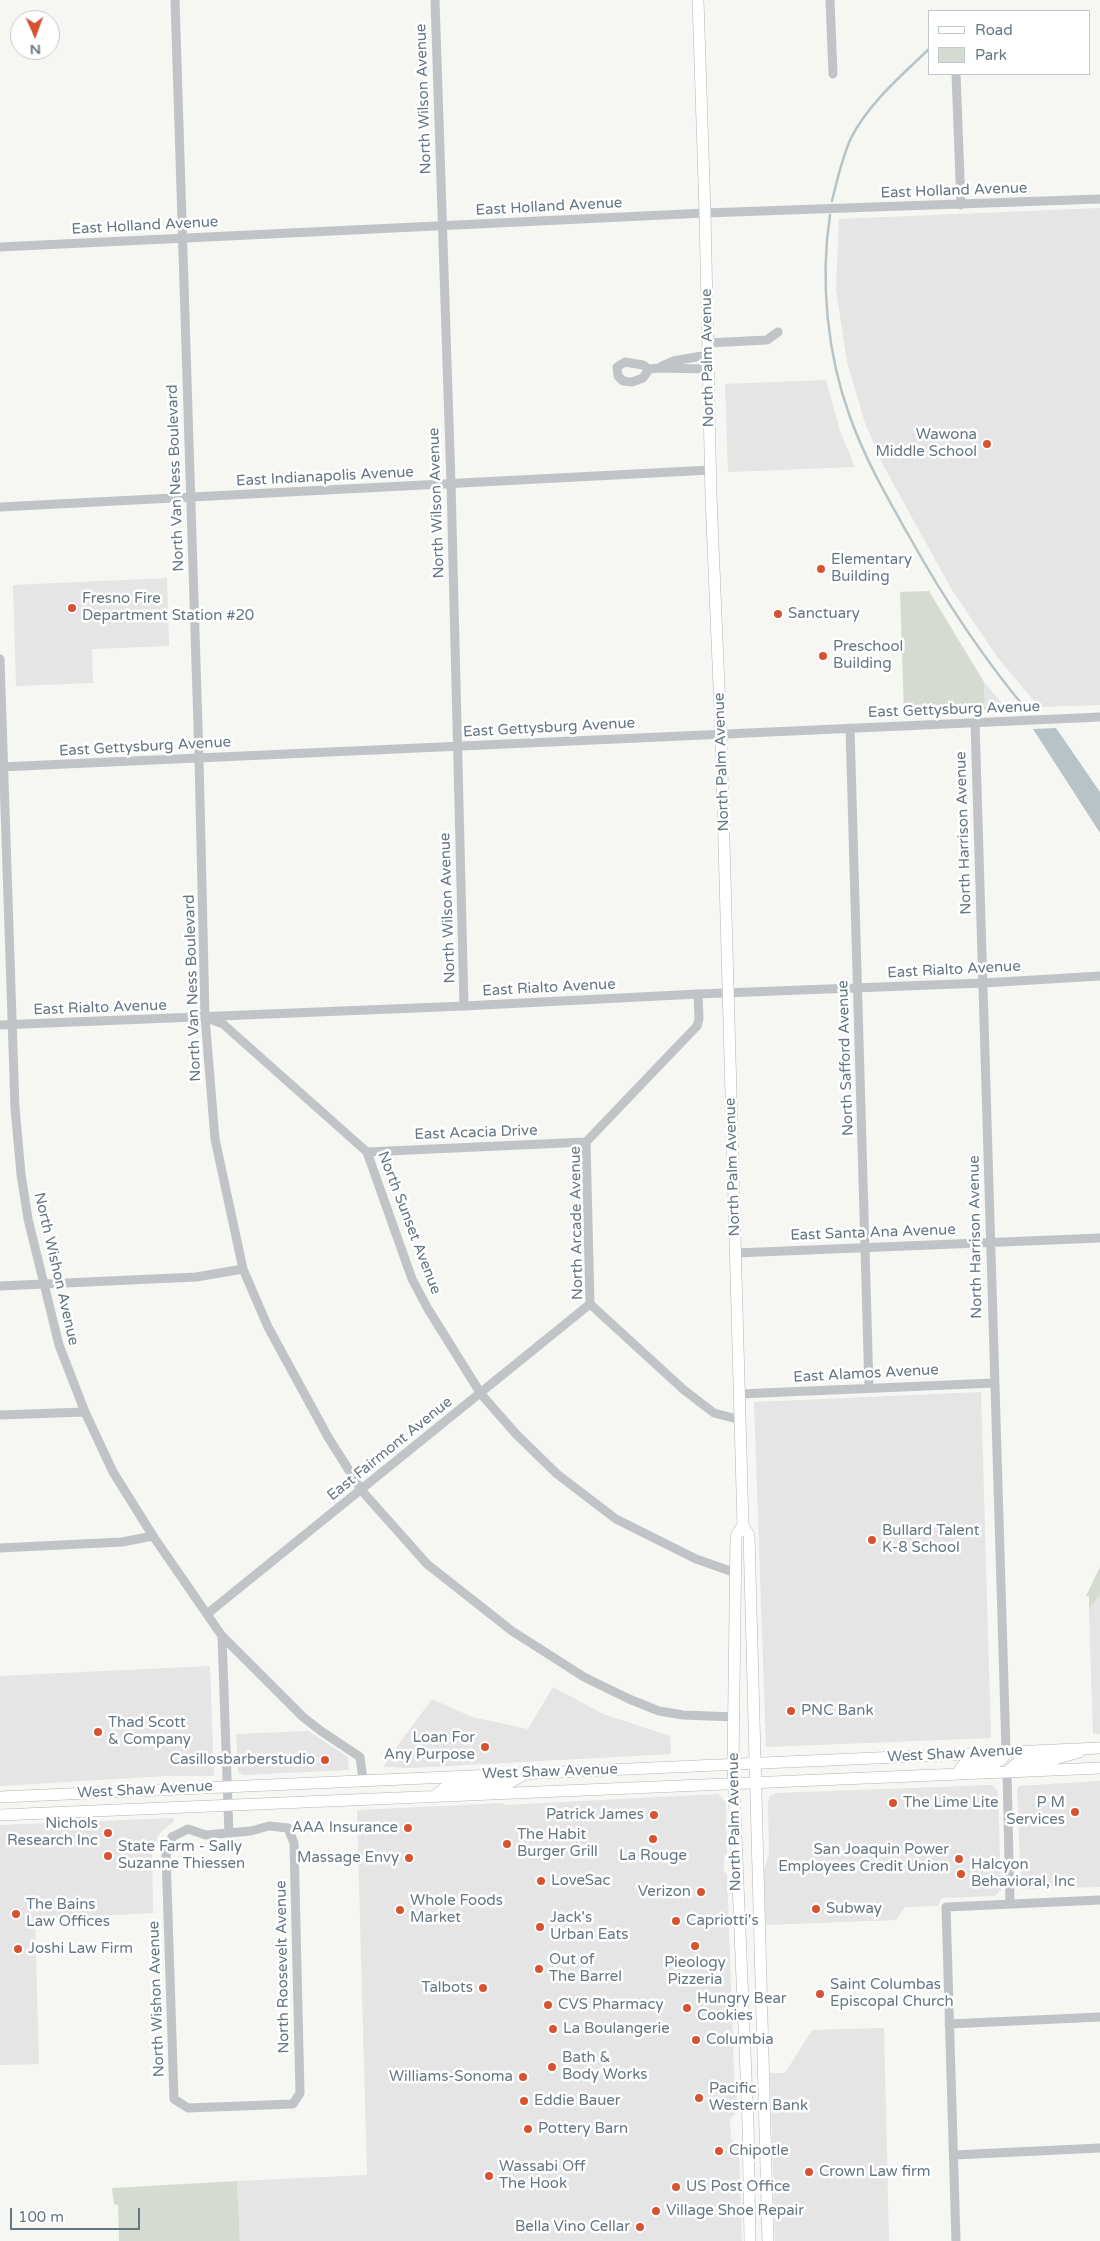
<!DOCTYPE html>
<style>
body{margin:0}
#map{position:relative;width:1100px;height:2241px;overflow:hidden;background:#f6f6f3;font-family:"Varela Round",sans-serif}
canvas{display:block}
.legend{position:absolute;left:928px;top:10px;width:162px;height:65px;box-sizing:border-box;background:#fff;border:1px solid #c2c9cd;margin:0;padding:6px 9px;list-style:none;font-size:15px;color:#677782}
.legend li{display:flex;align-items:center;gap:10px;height:25px}
.legend b{width:25px;border:1px solid #c2c9cd}
.north{position:absolute;left:10px;top:10px;width:50px;height:50px;box-sizing:border-box;background:#fff;border:1px solid #c2c9cd;border-radius:50%;rotate:178deg;font-size:14px;font-weight:700;line-height:20px;text-align:center;color:#677782}
.north::after{content:'';display:block;margin:auto;width:18px;height:22px;background:#d85231;clip-path:polygon(50% 0,100% 100%,50% 72%,0 100%)}
.scale{position:absolute;left:10px;top:2208px;width:130px;height:22px;box-sizing:border-box;border:2px solid #677782;border-top:0;padding-left:6px;font-size:15px;line-height:18px;white-space:nowrap;color:#677782;-webkit-text-stroke:4px #fff;paint-order:stroke}
</style>
<div id="map">
<canvas width="1100" height="2241"></canvas>
<ul class="legend">
<li><b style="height:6px;background:#fff"></b>Road</li>
<li><b style="height:14px;background:#d6dbd2"></b>Park</li>
</ul>
<div class="north">N</div>
<div class="scale">100 m</div>
</div>
<script>
const context = document.querySelector('canvas').getContext('2d');
context.lineJoin = 'round';
function fillPath(path, color) { context.fillStyle = color; context.fill(path, 'evenodd'); }
function trace(path, color, width, dash) { context.strokeStyle = color; context.lineWidth = width; context.lineCap = dash ? 'butt' : 'round'; context.setLineDash(dash || []); context.stroke(path); }
function label(font, color, halo, rows, align = 'center') {
  context.font = font + ' "Varela Round",sans-serif'; context.lineWidth = 5; context.setLineDash([]); context.textBaseline = 'middle'; context.strokeStyle = halo; context.fillStyle = color; for (const [text, x, y, turn = 0] of rows) {
    context.save(); context.translate(x, y); context.rotate((+turn || 0) * Math.PI / 180); context.textAlign = isNaN(turn) ? turn : align; if (halo) context.strokeText(text, 0, 0); context.fillText(text, 0, 0); context.restore();
  }
}
const built = new Path2D(`
 M 1100,208 L 1100,705 L 1039,707 L 998,658 L 952,590 L 883,465 L 865,423 L 847,362 L 836,290 L 839,219 Z
 M 826,380 L 840,431 L 855,467 L 728,472 L 725,384 Z
 M 167,578 L 169,646 L 92,649 L 93,683 L 16,686 L 13,585 Z
 M 984,682 L 1007,709 L 985,710 Z
 M 981,1392 L 991,1738 L 766,1747 L 754,1402 Z
 M 1100,1595 L 1100,1734 L 1093,1734 L 1089,1609 Z
 M 210,1666 L 214,1776 L 166,1776 L 0,1786 L 0,1676 Z
 M 553,1687 L 603,1714 L 670,1736 L 671,1754 L 411,1768 L 384,1767 L 387,1760 L 432,1699 L 472,1717 L 528,1729 Z
 M 308,1731 L 348,1757 L 349,1770 L 243,1775 L 238,1772 L 236,1734 Z
 M 1100,1781 L 1100,1887 L 1021,1889 L 1017,1789 L 1019,1786 Z
 M 992,1785 L 998,1791 L 1001,1890 L 995,1896 L 945,1898 L 941,1899 L 938,1906 L 905,1907 L 896,1920 L 766,1925 L 763,1873 L 769,1854 L 768,1802 L 770,1796 L 776,1793 Z
 M 718,1794 L 726,1802 L 727,1853 L 724,1857 L 724,1871 L 727,1874 L 734,2073 L 738,2111 L 730,2119 L 731,2139 L 739,2148 L 742,2241 L 240,2241 L 237,2181 L 367,2175 L 357,1810 L 504,1803 L 505,1805 Z
 M 174,1818 L 174,1821 L 159,1834 L 152,1848 L 153,1913 L 35,1919 L 39,2064 L 0,2065 L 0,1825 Z
 M 884,2028 L 889,2241 L 775,2241 L 770,2073 L 785,2073 L 812,2030 Z`);
const green = new Path2D(`
 M 929,591 L 984,682 L 985,710 L 904,713 L 900,592 Z
 M 1100,1567 L 1100,1595 L 1089,1609 L 1089,1596 L 1086,1596 Z
 M 237,2181 L 240,2241 L 119,2241 L 118,2205 L 114,2204 L 112,2188 Z`);
const water = new Path2D(`
 M 1056,728 L 1100,792 L 1100,833 L 1033,729 Z`);
const stream = new Path2D(`
 M 832,201 C 837,180 842,158 851,138 C 869,103 901,76 929,49
 M 830,215 C 820,281 827,354 850,417 C 865,459 887,497 909,536 C 943,597 980,654 1025,708`);
const minor = new Path2D(`
 M 175,0 L 199,758 L 205,1017 L 215,1139 L 243,1269 L 268,1327 L 328,1437 L 362,1491 L 427,1564 L 512,1631 L 584,1677 L 629,1699 L 659,1711 L 683,1715 L 735,1717
 M 435,0 L 451,483 L 464,1006
 M 830,0 L 833,74
 M 956,74 L 961,205
 M 0,247 L 705,213 L 1100,199
 M 708,343 L 767,340 L 778,332
 M 662,366 L 673,361 L 708,355
 M 649,369 L 643,378 L 632,382 L 623,381 L 618,376 L 617,367 L 625,362 L 643,365 L 649,369 L 659,368 L 708,369
 M 0,507 L 711,470
 M 0,659 L 15,1108 L 21,1174 L 28,1219 L 59,1345 L 85,1412 L 113,1472 L 153,1536 L 222,1636 L 303,1717 L 321,1731 L 360,1757 L 363,1780
 M 975,722 L 1006,1751
 M 850,728 L 869,1388
 M 0,767 L 1100,717
 M 698,994 L 699,1019 L 697,1026 L 586,1142 L 590,1304 L 684,1390 L 714,1413 L 741,1420
 M 210,1019 L 223,1024 L 367,1152 L 412,1279 L 428,1309 L 481,1394 L 516,1434 L 557,1474 L 616,1519 L 696,1559 L 736,1573
 M 0,1025 L 464,1006 L 698,994 L 983,983 L 1100,976
 M 367,1152 L 586,1142
 M 736,1253 L 1100,1238
 M 0,1286 L 196,1277 L 243,1269
 M 740,1394 L 994,1383
 M 0,1415 L 85,1412
 M 0,1548 L 122,1542 L 153,1536
 M 207,1614 L 590,1304
 M 222,1636 L 229,1834
 M 1007,1772 L 1010,1904
 M 269,1826 L 288,1828 L 294,1843 L 300,2093 L 293,2104 L 188,2108 L 174,2099 L 166,1855 L 172,1837 L 188,1829 L 206,1835 L 251,1831 Z
 M 949,2024 L 1100,2017
 M 954,2155 L 1100,2148
 M 956,2241 L 946,1907 L 1100,1900`);
const major = new Path2D(`
 M 698,0 L 705,213 L 711,497 L 721,734 L 743,1525 L 749,1535 L 768,2241
 M 743,1525 L 736,1536 L 733,1764 L 748,2123 L 750,2241
 M 1007,1772 L 1018,1762 L 1055,1759 L 1079,1752
 M 957,1774 L 964,1764 C 977,1764 1003,1768 1006,1751
 M 435,1796 L 447,1786 L 509,1783 L 525,1774
 M 0,1797 L 1100,1748
 M 0,1815 L 1100,1768`);
const markers = [
 [987,444,5,"#d85231"],
 [821,569,5,"#d85231"],
 [72,608,5,"#d85231"],
 [778,614,5,"#d85231"],
 [823,656,5,"#d85231"],
 [872,1540,5,"#d85231"],
 [791,1711,5,"#d85231"],
 [98,1732,5,"#d85231"],
 [485,1747,5,"#d85231"],
 [325,1760,5,"#d85231"],
 [893,1803,5,"#d85231"],
 [1075,1812,5,"#d85231"],
 [654,1815,5,"#d85231"],
 [408,1828,5,"#d85231"],
 [108,1833,5,"#d85231"],
 [653,1839,5,"#d85231"],
 [507,1844,5,"#d85231"],
 [108,1856,5,"#d85231"],
 [409,1858,5,"#d85231"],
 [959,1859,5,"#d85231"],
 [961,1874,5,"#d85231"],
 [541,1881,5,"#d85231"],
 [701,1892,5,"#d85231"],
 [816,1909,5,"#d85231"],
 [400,1910,5,"#d85231"],
 [16,1914,5,"#d85231"],
 [676,1921,5,"#d85231"],
 [540,1927,5,"#d85231"],
 [695,1946,5,"#d85231"],
 [18,1949,5,"#d85231"],
 [539,1969,5,"#d85231"],
 [483,1988,5,"#d85231"],
 [820,1994,5,"#d85231"],
 [548,2005,5,"#d85231"],
 [687,2008,5,"#d85231"],
 [553,2029,5,"#d85231"],
 [696,2040,5,"#d85231"],
 [552,2067,5,"#d85231"],
 [523,2077,5,"#d85231"],
 [699,2098,5,"#d85231"],
 [524,2101,5,"#d85231"],
 [528,2129,5,"#d85231"],
 [719,2151,5,"#d85231"],
 [809,2172,5,"#d85231"],
 [489,2176,5,"#d85231"],
 [676,2187,5,"#d85231"],
 [656,2211,5,"#d85231"],
 [640,2227,5,"#d85231"]
];
const streetNames = [
 ["North Wilson Avenue",424,99,-92],
 ["East Holland Avenue",954,191,-2],
 ["East Holland Avenue",549,207,-3],
 ["East Holland Avenue",145,226,-3],
 ["North Palm Avenue",708,358,-91],
 ["East Indianapolis Avenue",325,477,-3],
 ["North Van Ness Boulevard",176,478,-92],
 ["North Wilson Avenue",437,503,-92],
 ["East Gettysburg Avenue",954,710,-2],
 ["East Gettysburg Avenue",549,728,-3],
 ["East Gettysburg Avenue",145,747,-3],
 ["North Palm Avenue",722,762,-92],
 ["North Harrison Avenue",964,833,-92],
 ["North Wilson Avenue",448,908,-92],
 ["East Rialto Avenue",954,970,-3],
 ["North Van Ness Boulevard",193,988,-92],
 ["East Rialto Avenue",549,988,-3],
 ["East Rialto Avenue",100,1008,-2],
 ["North Safford Avenue",846,1058,-92],
 ["East Acacia Drive",476,1133,-2],
 ["North Palm Avenue",733,1167,-92],
 ["North Sunset Avenue",409,1223,69],
 ["North Arcade Avenue",577,1223,-91],
 ["East Santa Ana Avenue",873,1233,-2],
 ["North Harrison Avenue",976,1237,-91],
 ["North Wishon Avenue",56,1269,77],
 ["East Alamos Avenue",866,1374,-3],
 ["East Fairmont Avenue",390,1449,-39],
 ["West Shaw Avenue",955,1754,-3],
 ["West Shaw Avenue",550,1772,-2],
 ["West Shaw Avenue",145,1790,-3],
 ["North Palm Avenue",735,1822,-91],
 ["North Roosevelt Avenue",283,1967,-91],
 ["North Wishon Avenue",157,1999,-92]
];
const poiNames = [
 ["Wawona",977,435,"right"],
 ["Middle School",977,452,"right"],
 ["Elementary",831,560],
 ["Building",831,577],
 ["Fresno Fire",82,599],
 ["Department Station #20",82,616],
 ["Sanctuary",788,614],
 ["Preschool",833,647],
 ["Building",833,664],
 ["Bullard Talent",882,1531],
 ["K-8 School",882,1548],
 ["PNC Bank",801,1711],
 ["Thad Scott",108,1723],
 ["& Company",108,1740],
 ["Loan For",475,1738,"right"],
 ["Any Purpose",475,1755,"right"],
 ["Casillosbarberstudio",315,1760,"right"],
 ["The Lime Lite",903,1803],
 ["P M",1065,1803,"right"],
 ["Services",1065,1820,"right"],
 ["Patrick James",644,1815,"right"],
 ["Nichols",98,1824,"right"],
 ["Research Inc",98,1841,"right"],
 ["AAA Insurance",398,1828,"right"],
 ["The Habit",517,1835],
 ["Burger Grill",517,1852],
 ["State Farm - Sally",118,1847],
 ["Suzanne Thiessen",118,1864],
 ["San Joaquin Power",949,1850,"right"],
 ["Employees Credit Union",949,1867,"right"],
 ["La Rouge",653,1856,"center"],
 ["Massage Envy",399,1858,"right"],
 ["Halcyon",971,1865],
 ["Behavioral, Inc",971,1882],
 ["LoveSac",551,1881],
 ["Verizon",691,1892,"right"],
 ["Whole Foods",410,1901],
 ["Market",410,1918],
 ["The Bains",26,1905],
 ["Law Offices",26,1922],
 ["Subway",826,1909],
 ["Jack's",550,1918],
 ["Urban Eats",550,1935],
 ["Capriotti's",686,1921],
 ["Joshi Law Firm",28,1949],
 ["Out of",549,1960],
 ["The Barrel",549,1977],
 ["Pieology",695,1963,"center"],
 ["Pizzeria",695,1980,"center"],
 ["Saint Columbas",830,1985],
 ["Episcopal Church",830,2002],
 ["Talbots",473,1988,"right"],
 ["Hungry Bear",697,1999],
 ["Cookies",697,2016],
 ["CVS Pharmacy",558,2005],
 ["La Boulangerie",563,2029],
 ["Columbia",706,2040],
 ["Bath &",562,2058],
 ["Body Works",562,2075],
 ["Williams-Sonoma",513,2077,"right"],
 ["Pacific",709,2089],
 ["Western Bank",709,2106],
 ["Eddie Bauer",534,2101],
 ["Pottery Barn",538,2129],
 ["Chipotle",729,2151],
 ["Wassabi Off",499,2167],
 ["The Hook",499,2184],
 ["Crown Law firm",819,2172],
 ["US Post Office",686,2187],
 ["Village Shoe Repair",666,2211],
 ["Bella Vino Cellar",630,2227,"right"]
];
fillPath(built, '#e4e5e4');
fillPath(green, '#d6dbd2');
fillPath(water, '#b7c3c6');
trace(stream, '#b7c3c6', 2.5);
trace(major, '#b1b6b9', 12);
trace(minor, '#c0c4c7', 9);
trace(major, '#fff', 11);
for (const [x, y, r, color] of markers) { const dot = new Path2D(); dot.arc(x, y, r, 0, 2 * Math.PI); context.fillStyle = color; context.fill(dot); trace(dot, '#fff', 2); }
label('15px', '#677782', '#fff', streetNames);
label('15px', '#677782', '#fff', poiNames, 'left');
</script>
